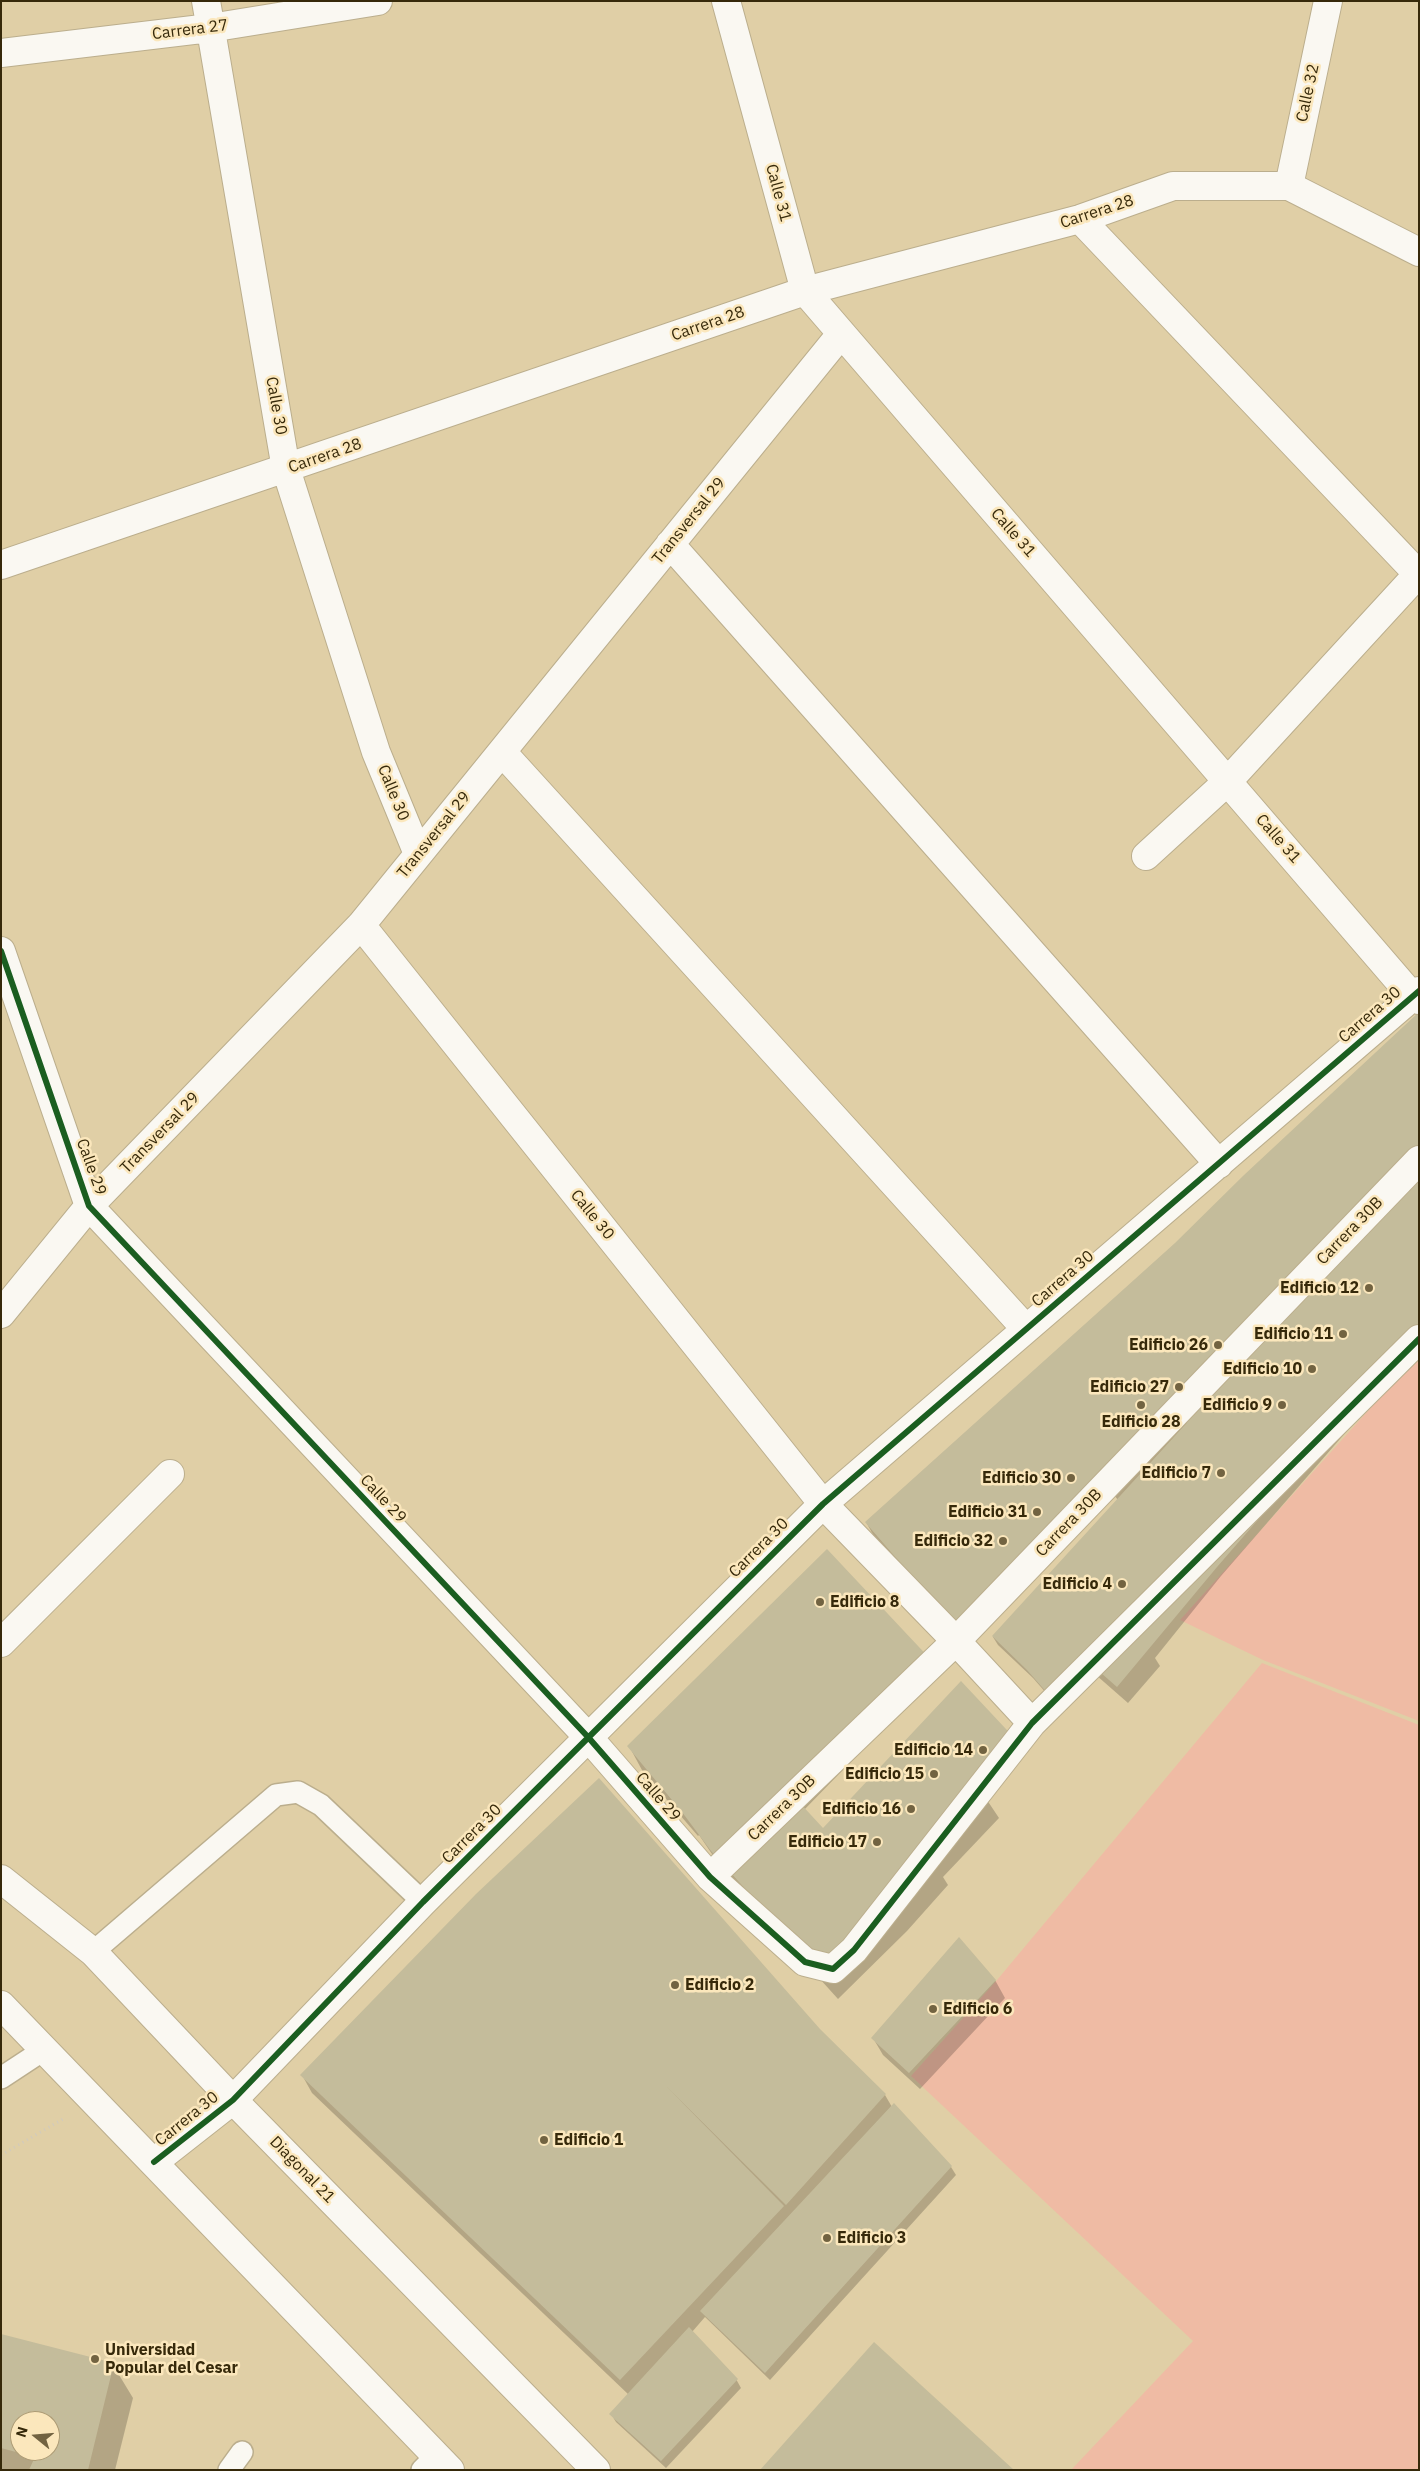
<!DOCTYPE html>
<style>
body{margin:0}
#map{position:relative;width:1420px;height:2471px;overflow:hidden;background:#e0cfa6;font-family:"IBM Plex Sans",sans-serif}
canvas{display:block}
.frame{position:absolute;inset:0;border:2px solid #36290a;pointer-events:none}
.north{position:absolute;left:10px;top:2411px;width:50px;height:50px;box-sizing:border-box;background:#fbe7bc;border:1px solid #ac9b75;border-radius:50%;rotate:287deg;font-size:14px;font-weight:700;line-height:20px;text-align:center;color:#36290a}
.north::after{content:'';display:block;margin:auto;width:18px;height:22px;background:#726341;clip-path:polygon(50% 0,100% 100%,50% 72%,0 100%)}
</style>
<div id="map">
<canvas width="1420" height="2471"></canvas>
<div class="frame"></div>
<div class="north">N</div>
</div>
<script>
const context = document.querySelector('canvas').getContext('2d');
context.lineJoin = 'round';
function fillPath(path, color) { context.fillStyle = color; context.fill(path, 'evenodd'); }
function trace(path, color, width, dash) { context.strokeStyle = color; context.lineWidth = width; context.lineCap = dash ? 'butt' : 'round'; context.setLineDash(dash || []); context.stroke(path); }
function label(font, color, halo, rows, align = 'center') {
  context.font = font + ' "IBM Plex Sans",sans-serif'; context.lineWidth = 5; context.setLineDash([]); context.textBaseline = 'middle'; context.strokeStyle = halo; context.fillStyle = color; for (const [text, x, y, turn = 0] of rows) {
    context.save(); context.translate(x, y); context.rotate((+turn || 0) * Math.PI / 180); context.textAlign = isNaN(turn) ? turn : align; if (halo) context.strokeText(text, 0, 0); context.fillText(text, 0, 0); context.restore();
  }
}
const green = new Path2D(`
 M 1419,1354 L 1419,1721 L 1263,1660 L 1180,1620 Z
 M 1262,1663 L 1419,1725 L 1419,2470 L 1071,2470 L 1193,2341 L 911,2076 L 997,1980 Z`);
const shadow = new Path2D(`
 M 1419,1014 L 1419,1348 L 1221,1576 L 1155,1658 L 1160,1666 L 1128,1703 L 1096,1675 L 1061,1710 L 1033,1678 L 998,1645 L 993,1637 L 1118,1500 L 1114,1495 L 970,1636 L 876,1540 L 866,1522 L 1175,1244 ZM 1286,1313 L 1187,1423 L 1184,1417 Z
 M 937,1673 L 804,1810 L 826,1834 L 985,1797 L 999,1818 L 943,1877 L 948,1885 L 907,1931 L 838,1999 L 727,1876 L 699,1835 L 698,1836 L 643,1772 L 629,1746 Z
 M 995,1980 L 1005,1998 L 920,2089 L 883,2055 L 873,2038 Z
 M 819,2030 L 885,2095 L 892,2107 L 951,2167 L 956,2175 L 770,2380 L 705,2317 L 692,2332 L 736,2379 L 741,2388 L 666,2468 L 616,2422 L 611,2414 L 629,2395 L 312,2093 L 302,2075 Z
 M 1,2335 L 113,2365 L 133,2398 L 115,2470 L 1,2470 ZM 20,2421 L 50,2421 L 50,2451 L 20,2451 Z`);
const building = new Path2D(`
 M 1419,1012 L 1419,1144 L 965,1629 L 903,1566 L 865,1522 L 1175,1243 L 1244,1175 Z
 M 1419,1169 L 1419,1334 L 1217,1567 L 1117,1687 L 1092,1665 L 1056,1703 L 1027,1670 L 992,1636 Z
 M 827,1549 L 934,1663 L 799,1802 L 823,1828 L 961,1681 L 1020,1744 L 979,1790 L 990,1800 L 823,1975 L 711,1851 L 682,1812 L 627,1746 Z
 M 599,1778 L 820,2029 L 886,2094 L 786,2205 L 666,2086 L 784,2206 L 620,2380 L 300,2075 L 476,1894 Z
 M 959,1937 L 996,1980 L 909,2073 L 871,2038 Z
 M 894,2103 L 952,2166 L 765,2373 L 700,2311 Z
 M 689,2327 L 738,2379 L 661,2461 L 609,2414 Z
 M 1,2334 L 114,2363 L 88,2470 L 29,2470 L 35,2457 L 1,2448 ZM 20,2421 L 50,2421 L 50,2451 L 20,2451 Z
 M 874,2342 L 1014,2470 L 760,2470 Z`);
const path = new Path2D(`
 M 1,2155 L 63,2119`);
const lane = new Path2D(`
 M 93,1952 L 276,1795 L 298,1792 L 321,1805 L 423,1902
 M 1,2078 L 45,2049
 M 229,2470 L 242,2452
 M 422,2470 L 436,2456`);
const street = new Path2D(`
 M 206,1 L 286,469 L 376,752 L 418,854
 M 726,1 L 805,291 L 1413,997 L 1419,1000
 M 1,53 L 210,28 L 378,1
 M 1289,186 L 1328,1
 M 1080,219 L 1418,574
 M 670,544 L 1219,1164
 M 1,565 L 805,291 L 1080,219 L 1173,186 L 1289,186 L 1419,252
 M 502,752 L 1026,1329
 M 1146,856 L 1228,781 L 1419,573
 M 361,925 L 823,1504 L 956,1641 L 1032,1723
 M 1,951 L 89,1206 L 588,1737 L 710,1877 L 805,1962 L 833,1969 L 854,1950 L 1032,1723 L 1419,1339
 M 1,1314 L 89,1206 L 361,925 L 841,334
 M 1,1643 L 170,1474
 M 710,1877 L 956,1641 L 1419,1160
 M 154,2162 L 233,2100 L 423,1902 L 823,1504 L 1419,991`);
const highway = new Path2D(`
 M 1,1879 L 93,1952 L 233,2100 L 596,2470
 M 1,2005 L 450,2470`);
const cycleway = new Path2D(`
 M 1,951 L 89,1206 L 588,1737 L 710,1877 L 805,1962 L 833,1969 L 854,1950 L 1032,1723 L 1419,1339
 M 154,2162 L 233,2100 L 423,1902 L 823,1504 L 1419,991`);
const markers = [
 [1369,1288,5,"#726341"],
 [1343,1334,5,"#726341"],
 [1218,1345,5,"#726341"],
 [1312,1369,5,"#726341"],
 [1179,1387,5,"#726341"],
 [1141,1405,5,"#726341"],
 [1282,1405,5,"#726341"],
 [1221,1473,5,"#726341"],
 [1071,1478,5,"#726341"],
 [1037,1512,5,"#726341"],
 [1003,1541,5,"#726341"],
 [1122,1584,5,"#726341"],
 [820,1602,5,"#726341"],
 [983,1750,5,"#726341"],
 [934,1774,5,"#726341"],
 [911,1809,5,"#726341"],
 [877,1842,5,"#726341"],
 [675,1985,5,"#726341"],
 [933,2009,5,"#726341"],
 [544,2140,5,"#726341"],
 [827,2238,5,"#726341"],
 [95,2359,5,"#726341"]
];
const streetNames = [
 ["Carrera 27",190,30,-7],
 ["Calle 32",1308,93,-78],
 ["Calle 31",778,193,75],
 ["Carrera 28",1097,212,-18],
 ["Carrera 28",708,324,-19],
 ["Calle 30",276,406,80],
 ["Carrera 28",325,456,-19],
 ["Transversal 29",689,521,-51],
 ["Calle 31",1013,533,49],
 ["Calle 30",393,793,68],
 ["Transversal 29",434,835,-51],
 ["Calle 31",1278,839,49],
 ["Carrera 30",1370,1015,-41],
 ["Transversal 29",160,1133,-46],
 ["Calle 29",91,1167,70],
 ["Calle 30",592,1215,51],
 ["Carrera 30B",1350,1231,-46],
 ["Carrera 30",1063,1279,-41],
 ["Calle 29",383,1499,47],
 ["Carrera 30B",1069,1523,-46],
 ["Carrera 30",759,1548,-45],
 ["Calle 29",658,1797,49],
 ["Carrera 30B",782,1808,-44],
 ["Carrera 30",472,1834,-45],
 ["Carrera 30",187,2119,-39],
 ["Diagonal 21",302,2170,46]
];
const poiNames = [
 ["Edificio 12",1359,1288],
 ["Edificio 11",1333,1334],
 ["Edificio 26",1208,1345],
 ["Edificio 10",1302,1369],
 ["Edificio 27",1169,1387],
 ["Edificio 9",1272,1405],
 ["Edificio 28",1141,1422,"center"],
 ["Edificio 7",1211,1473],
 ["Edificio 30",1061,1478],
 ["Edificio 31",1027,1512],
 ["Edificio 32",993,1541],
 ["Edificio 4",1112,1584],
 ["Edificio 8",830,1602,"left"],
 ["Edificio 14",973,1750],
 ["Edificio 15",924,1774],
 ["Edificio 16",901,1809],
 ["Edificio 17",867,1842],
 ["Edificio 2",685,1985,"left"],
 ["Edificio 6",943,2009,"left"],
 ["Edificio 1",554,2140,"left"],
 ["Edificio 3",837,2238,"left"],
 ["Universidad",105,2350,"left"],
 ["Popular del Cesar",105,2368,"left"]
];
fillPath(green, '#efbba4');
fillPath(shadow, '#0003');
fillPath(building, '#c4bc9b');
trace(lane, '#bbae8d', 24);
trace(street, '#bbae8d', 30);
trace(highway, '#bbae8d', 30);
trace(path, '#d0cabe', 3, [1, 4]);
trace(lane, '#faf8f2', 21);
trace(street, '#faf8f2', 28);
trace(highway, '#faf8f2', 28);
trace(cycleway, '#1b5e20', 6);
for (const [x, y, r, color] of markers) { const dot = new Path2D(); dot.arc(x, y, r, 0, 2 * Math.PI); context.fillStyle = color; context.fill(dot); trace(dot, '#fbe7bc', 2); }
label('16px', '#36290a', '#fbe7bc', streetNames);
label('bold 16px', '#36290a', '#fbe7bc', poiNames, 'right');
</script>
